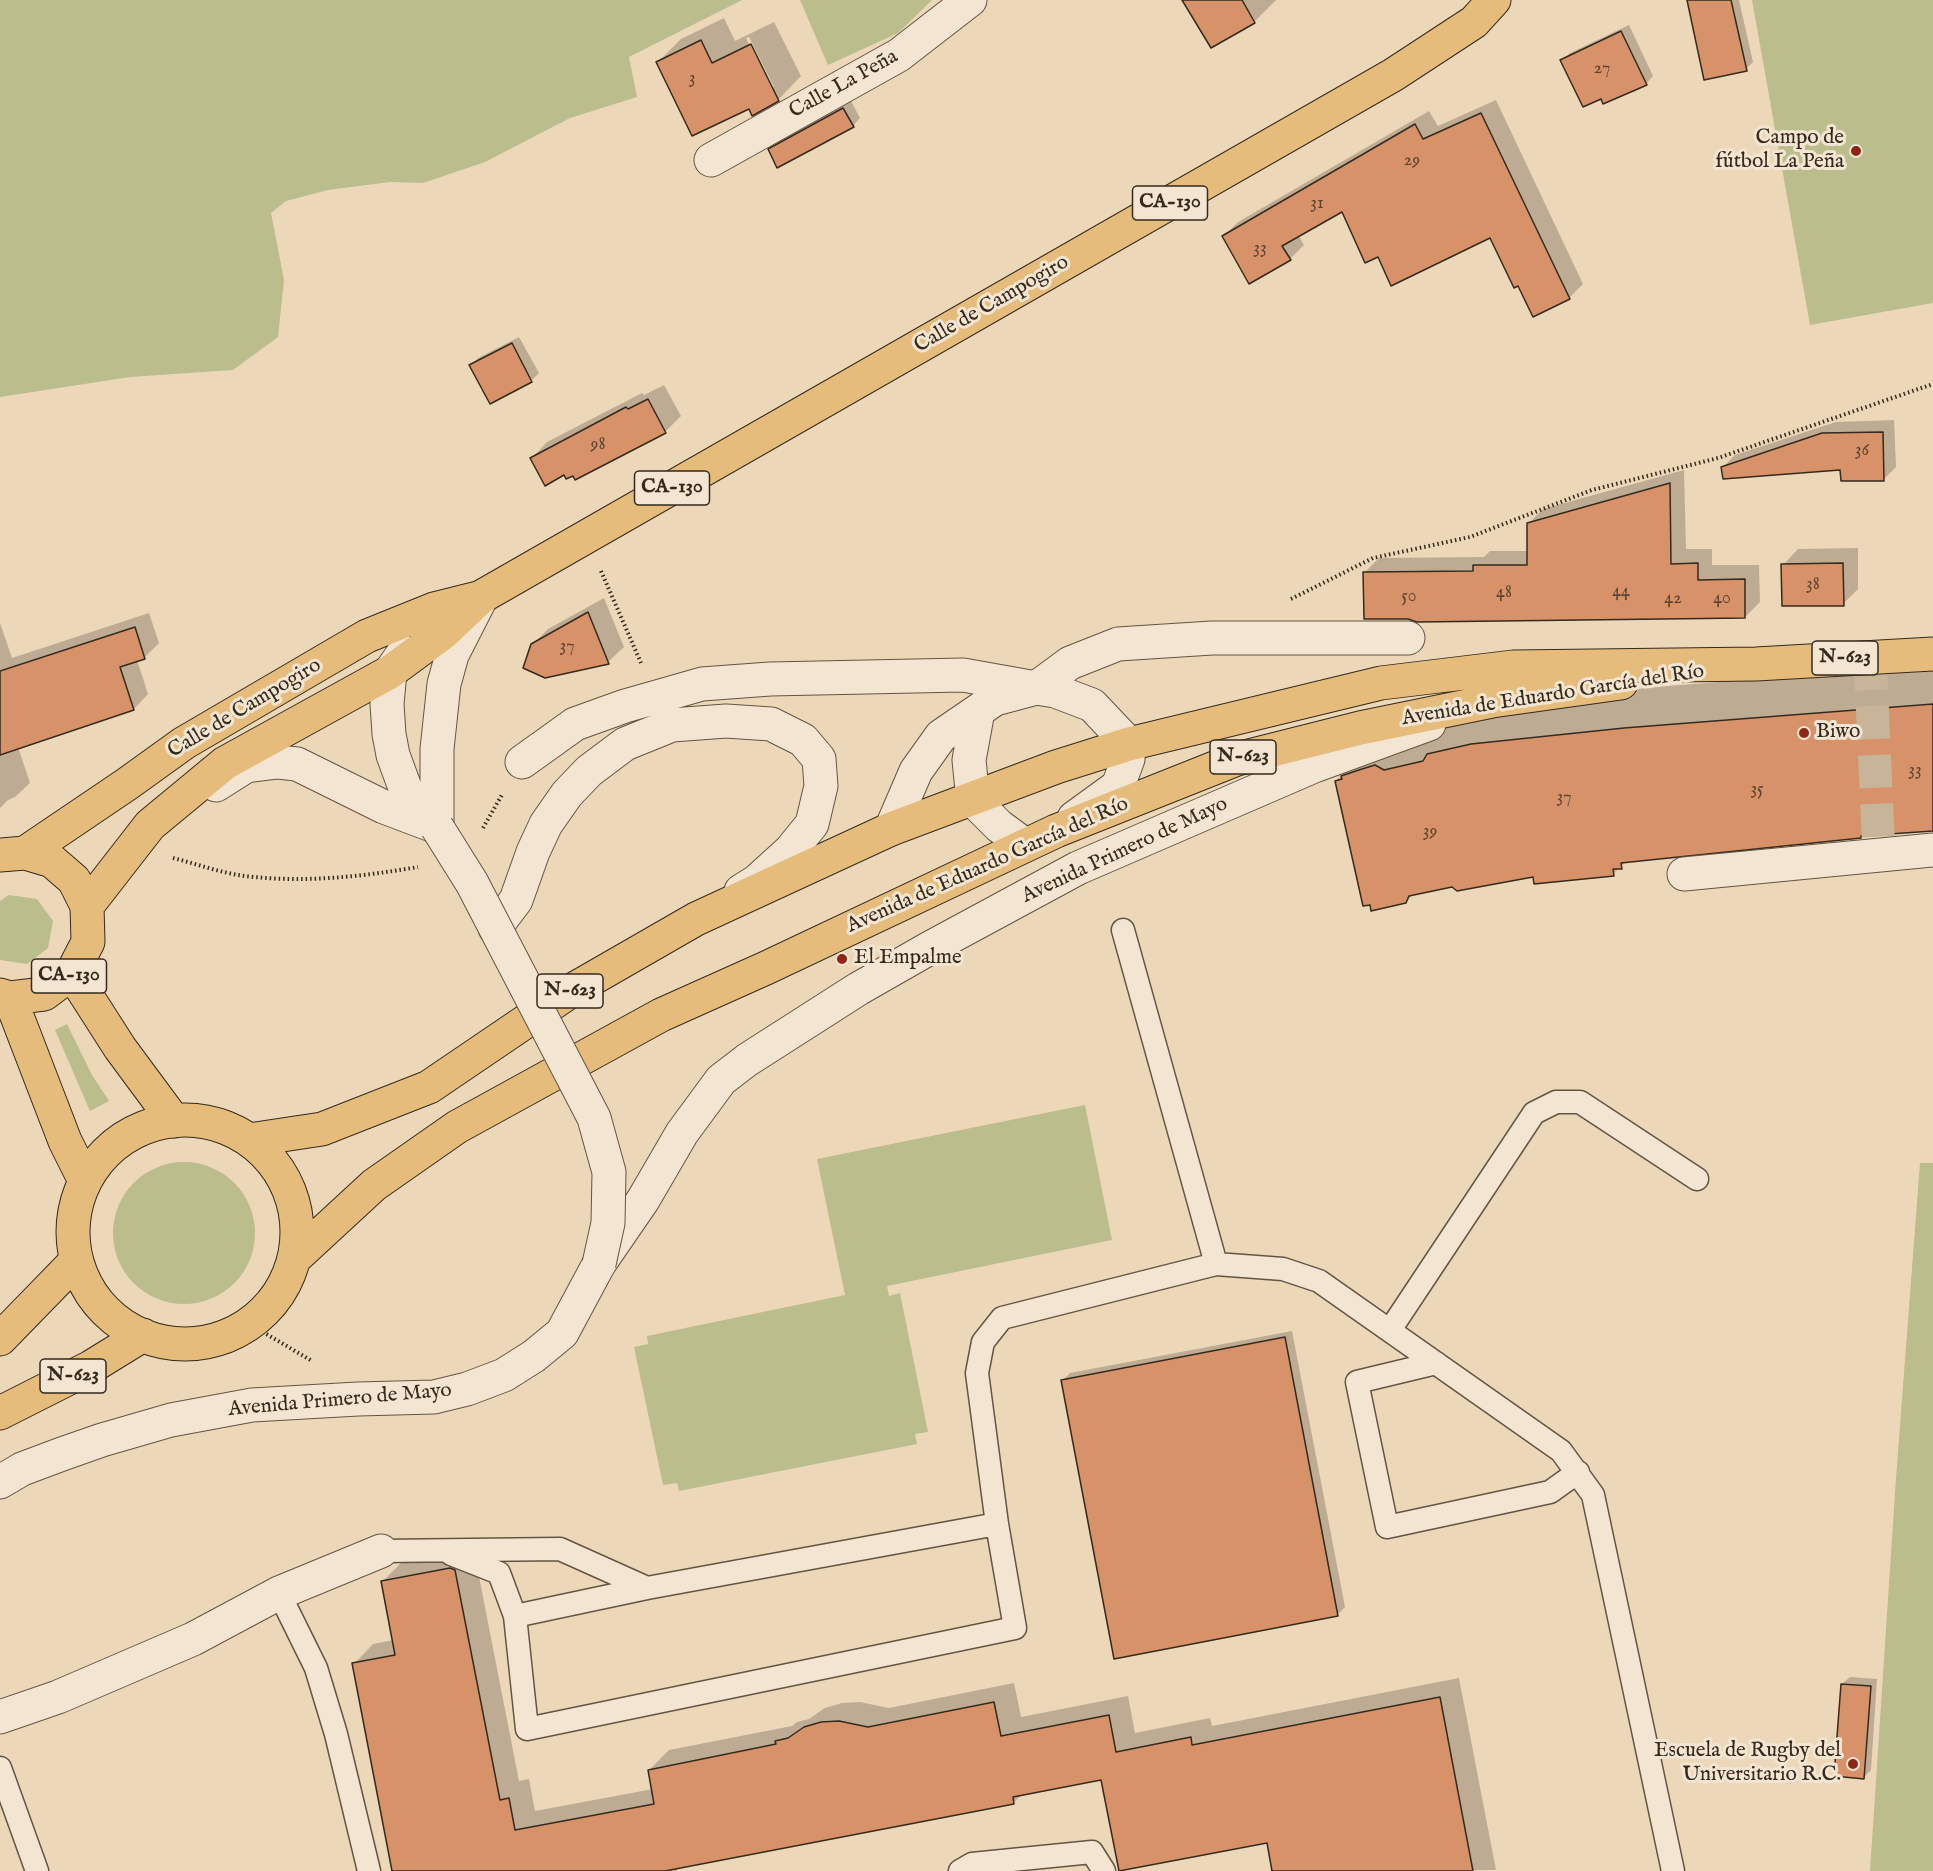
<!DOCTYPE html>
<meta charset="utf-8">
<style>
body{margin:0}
canvas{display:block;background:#ecd7b8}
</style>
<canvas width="1933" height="1871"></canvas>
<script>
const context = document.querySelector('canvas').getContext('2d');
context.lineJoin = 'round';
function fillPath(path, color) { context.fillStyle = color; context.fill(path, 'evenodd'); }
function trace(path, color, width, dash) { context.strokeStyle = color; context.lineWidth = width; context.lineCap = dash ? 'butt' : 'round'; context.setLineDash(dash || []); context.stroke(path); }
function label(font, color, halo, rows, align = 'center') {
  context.font = font + ' "IM FELL English",serif'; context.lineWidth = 6; context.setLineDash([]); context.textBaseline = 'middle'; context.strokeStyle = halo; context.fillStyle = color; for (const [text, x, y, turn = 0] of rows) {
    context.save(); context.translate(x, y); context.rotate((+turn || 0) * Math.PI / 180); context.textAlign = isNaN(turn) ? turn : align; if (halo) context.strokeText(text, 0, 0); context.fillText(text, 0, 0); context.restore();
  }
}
const green = new Path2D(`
 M 0,0 L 742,0 L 629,57 L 637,97 L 570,118 L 485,162 L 423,183 L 390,182 L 328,190 L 286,201 L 271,213 L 284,280 L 278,337 L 233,370 L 130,377 L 0,397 Z
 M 800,0 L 932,0 L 898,33 L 828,65 Z
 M 1752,0 L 1933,0 L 1933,303 L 1810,325 Z
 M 9,895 L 37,899 L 53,921 L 48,948 L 27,964 L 0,960 L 0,901 Z
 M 67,1024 L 92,1075 L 109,1101 L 90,1111 L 55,1030 Z
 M 1085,1105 L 1112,1240 L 887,1286 L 889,1296 L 900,1293 L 928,1432 L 915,1434 L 917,1444 L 679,1491 L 677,1483 L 663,1485 L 634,1347 L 648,1344 L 647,1336 L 845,1295 L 817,1159 Z
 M113 1233a71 71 0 1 1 142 0a71 71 0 1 1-142 0Z
 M 1920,1163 L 1933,1163 L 1933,1871 L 1870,1871 L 1896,1478 Z`);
const shadow = new Path2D(`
 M 1187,0 L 1276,0 L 1254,22 Z
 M 1688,0 L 1739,0 L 1753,62 L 1746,69 Z
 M 724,18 L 735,41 L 774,22 L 801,76 L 778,100 L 750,107 L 658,62 L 681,39 ZM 749,37 L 774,87 L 770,87 L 746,38 Z
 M 1629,25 L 1653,76 L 1646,84 L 1601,97 L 1562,60 L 1570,53 Z
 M 1496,100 L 1583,284 L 1569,298 L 1490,236 L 1379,255 L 1342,210 L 1298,235 L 1304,245 L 1290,259 L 1224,236 L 1238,222 L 1429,111 L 1438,126 Z
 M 851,101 L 860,118 L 853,126 L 770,150 L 778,142 Z
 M 519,337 L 539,373 L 531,381 L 491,402 L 471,366 L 478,358 Z
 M 664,385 L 681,416 L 665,432 L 574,474 L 565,473 L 532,458 L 547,442 L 642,393 L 644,395 Z
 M 1894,420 L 1896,467 L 1884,479 L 1842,468 L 1722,468 L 1735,455 L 1836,422 Z
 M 1684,470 L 1686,549 L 1712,549 L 1712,565 L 1759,565 L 1760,602 L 1745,617 L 1364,573 L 1379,558 L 1484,557 L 1490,551 L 1528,551 L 1528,524 L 1543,509 Z
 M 1858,548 L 1858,589 L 1843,604 L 1783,565 L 1798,549 Z
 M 604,598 L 624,647 L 608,662 L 532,645 L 548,629 Z
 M 149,613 L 159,643 L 145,657 L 137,660 L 148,694 L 134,709 L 18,747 L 30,783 L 15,797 L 8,800 L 0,808 L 0,623 L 12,658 Z
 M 1933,665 L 1933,829 L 1863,834 L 1861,837 L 1628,860 L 1613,874 L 1535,876 L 1453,885 L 1414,893 L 1406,902 L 1336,781 L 1380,738 L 1515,701 L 1668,686 Z
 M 1292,1331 L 1345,1607 L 1338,1614 L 1062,1381 L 1070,1373 Z
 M 470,1549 L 474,1551 L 519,1781 L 529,1779 L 535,1811 L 653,1789 L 649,1770 L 669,1750 L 792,1726 L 797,1722 L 809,1719 L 825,1708 L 842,1703 L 860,1702 L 889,1708 L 1014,1683 L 1021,1717 L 1128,1696 L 1135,1733 L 1210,1718 L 1212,1726 L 1459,1678 L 1496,1870 L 1274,1871 L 1268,1841 L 1102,1778 L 1023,1794 L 1013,1803 L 681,1866 L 676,1871 L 394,1871 L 354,1664 L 373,1644 L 394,1640 L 382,1582 L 402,1562 Z
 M 1850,1677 L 1877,1679 L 1871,1770 L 1864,1777 L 1842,1684 Z`);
const building = new Path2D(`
 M 1182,0 L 1242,0 L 1255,23 L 1211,48 Z
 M 1687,0 L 1731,0 L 1747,71 L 1704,80 Z
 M 1621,31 L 1647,85 L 1603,104 L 1601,99 L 1583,107 L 1560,60 Z
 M 701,40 L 712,63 L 751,44 L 779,101 L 752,116 L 749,109 L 692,136 L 656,62 Z
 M 843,108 L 854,127 L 777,168 L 768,149 Z
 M 1481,113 L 1570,299 L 1533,317 L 1518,286 L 1514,288 L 1490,238 L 1391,286 L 1378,257 L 1365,263 L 1342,212 L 1282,246 L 1291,260 L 1249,284 L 1222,236 L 1415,124 L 1423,139 Z
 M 512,343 L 532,382 L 490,404 L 469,365 Z
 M 648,399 L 666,433 L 575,480 L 573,476 L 566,479 L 564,475 L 545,486 L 530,458 L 626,407 L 628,409 Z
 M 1883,432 L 1884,481 L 1841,481 L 1840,470 L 1723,479 L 1721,467 L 1822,433 Z
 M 1670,483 L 1671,564 L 1698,563 L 1698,580 L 1745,579 L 1745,618 L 1417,622 L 1408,619 L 1364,619 L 1363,572 L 1473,571 L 1473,565 L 1527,565 L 1527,523 Z
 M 1843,563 L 1844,606 L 1782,606 L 1781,564 Z
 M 588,612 L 609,664 L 545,678 L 523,668 L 531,644 Z
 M 135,627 L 145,659 L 120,667 L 134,710 L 0,755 L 0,671 Z
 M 1933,704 L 1933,831 L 1861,836 L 1861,838 L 1621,863 L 1622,869 L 1613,869 L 1614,876 L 1534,884 L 1533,877 L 1457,891 L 1452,887 L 1409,896 L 1406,903 L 1371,911 L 1370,905 L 1363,906 L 1335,781 L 1342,779 L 1341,776 L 1362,769 L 1375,765 L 1384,770 L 1423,761 L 1427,754 L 1471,744 L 1624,728 Z
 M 1285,1337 L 1338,1616 L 1114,1659 L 1061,1380 Z
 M 450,1568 L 455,1570 L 500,1800 L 509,1798 L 515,1830 L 654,1804 L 648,1770 L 776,1744 L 775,1741 L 788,1738 L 804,1727 L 821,1722 L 839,1721 L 868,1727 L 994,1702 L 1001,1736 L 1109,1715 L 1116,1752 L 1191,1737 L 1192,1745 L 1440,1697 L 1473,1871 L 1272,1871 L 1267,1843 L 1119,1871 L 1101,1780 L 1013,1797 L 1014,1804 L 665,1871 L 392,1871 L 352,1663 L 395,1655 L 381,1581 Z
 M 1841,1684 L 1871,1686 L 1864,1779 L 1834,1776 Z`);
const streetTunnel = new Path2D(`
 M 1870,657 L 1879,854`);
const path = new Path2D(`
 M 601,571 L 641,663
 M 1291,599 L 1373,558 L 1470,537 L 1592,490 L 1718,458 L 1933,384
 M 483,828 L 503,793
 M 173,858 C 197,864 221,873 245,876 C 304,883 359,877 418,867
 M 251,1325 L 312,1361`);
const lane = new Path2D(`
 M 1123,930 L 1216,1264
 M 1390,1330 L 1534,1113 L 1556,1102 L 1580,1102 L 1697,1179
 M 1436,1363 L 1357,1382 L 1387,1527 L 1550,1492 L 1578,1472
 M 997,1524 L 647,1588 L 515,1616 L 527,1729 L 1015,1628 L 997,1524 L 977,1373 L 983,1342 L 1002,1318 L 1216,1264 L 1283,1269 L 1319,1281 L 1561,1451 L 1593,1495 L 1673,1871
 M 381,1551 L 560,1549 L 647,1588
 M 451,1554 L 499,1573 L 515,1616
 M 279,1593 L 316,1668 L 336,1734 L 369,1871
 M 0,1768 L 37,1871
 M 960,1871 L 972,1864 L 1092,1852 L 1104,1871`);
const street = new Path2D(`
 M 711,160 L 899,55 L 970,0
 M 404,652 L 390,672 L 387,704 L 389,734 L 393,755 L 408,796 L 435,825
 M 978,711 L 969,760 L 973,800 L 999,826 L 1025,845
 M 522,762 L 575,724 L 625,706 L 702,684 L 770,679 L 963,675 L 1036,688 L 1070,663 L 1118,644 L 1212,638 L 1408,638
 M 216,785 L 246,766 L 278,762 L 297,764 L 384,807 L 437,827
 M 437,827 L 437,749 L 444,684 L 452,655 L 480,600
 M 891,829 L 916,771 L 941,736 L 995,699 L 1036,688 L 1055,691 L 1092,705 L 1129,744 L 1128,759 L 1118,786 L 1074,818
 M 1684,874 L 1933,850
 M 495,928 L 516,900 L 533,852 L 546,824 L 567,794 L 589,771 L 625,744 L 672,725 L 726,721 L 771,724 L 803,740 L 819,759 L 821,786 L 812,824 L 790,851 L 757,881 L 741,891
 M 0,1482 L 22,1469 L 62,1454 L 102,1440 L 171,1420 L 252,1405 L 358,1399 L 434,1397 L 467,1389 L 504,1375 L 534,1356 L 562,1333 L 599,1264 L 643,1200 L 682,1133 L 721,1080 L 747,1060 L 858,989 L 928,949 L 1078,868 L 1314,766 L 1429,724
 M 0,1717 L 58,1697 L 193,1639 L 279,1593 L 381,1551`);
const primary = new Path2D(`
 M 25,853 L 127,784 L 184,743 L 367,636 L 434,609 L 478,598
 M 0,855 L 25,853 L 52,861 L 74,880 L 87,906 L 88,942 L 72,973 L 44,994 L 10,998 L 0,995
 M 87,906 L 150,825 L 225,763 L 390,672 L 443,633 L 481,597 L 1393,75 L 1474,22 L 1494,0
 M 72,973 L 120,1048 L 174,1121
 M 10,998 L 65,1141 L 84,1179`);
const highway = new Path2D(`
 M73 1232a112 112 0 1 1 224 0a112 112 0 1 1-224 0Z
 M 249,1140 L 322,1129 L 429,1087 L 569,992 L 696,919 L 891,829 L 1056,767 L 1129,744 L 1381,683 L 1513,667 L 1756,664 L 1933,654
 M 296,1257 L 374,1185 L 457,1127 L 661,1015 L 766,968 L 1056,831 L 1237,759 L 1360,728 L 1492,701 L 1621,683
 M 0,1339 L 75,1262
 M 0,1413 L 91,1367 L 143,1335`);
const streetBridge = new Path2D(`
 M 437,827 L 472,883 L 594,1118 L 609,1172 L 608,1223 L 599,1264`);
const markers = [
 [1856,151,6,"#8f2418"],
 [1804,733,6,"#8f2418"],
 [842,959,6,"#8f2418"],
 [1853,1764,6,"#8f2418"]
];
const numberNames = [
 ["27",1602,69],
 ["3",692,79],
 ["29",1412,161],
 ["31",1317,204],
 ["33",1260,249],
 ["98",598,445],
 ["36",1862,451],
 ["38",1813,585],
 ["44",1621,592],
 ["48",1504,593],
 ["50",1409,597],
 ["42",1673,599],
 ["40",1722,599],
 ["37",567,647],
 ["33",1915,771],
 ["35",1757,790],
 ["37",1564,798],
 ["39",1430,832]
];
const shields = [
 [1170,203,75],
 [672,488,75],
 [1845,658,66],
 [1243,757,66],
 [69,976,75],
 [570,991,66],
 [73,1376,66]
];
const shieldNames = [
 ["CA-130",1170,203],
 ["CA-130",672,488],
 ["N-623",1845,658],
 ["N-623",1243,757],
 ["CA-130",69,976],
 ["N-623",570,991],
 ["N-623",73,1376]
];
const streetNames = [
 ["Calle La Peña",844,85,-29],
 ["Calle de Campogiro",992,305,-30],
 ["Avenida de Eduardo García del Río",1553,696,-9],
 ["Calle de Campogiro",245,709,-31],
 ["Avenida Primero de Mayo",1125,851,-25],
 ["Avenida de Eduardo García del Río",988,866,-24],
 ["Avenida Primero de Mayo",340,1401,-5]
];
const poiNames = [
 ["Campo de",1844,139],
 ["fútbol La Peña",1844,163],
 ["Biwo",1816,733,"left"],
 ["El Empalme",854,959,"left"],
 ["Escuela de Rugby del",1841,1752],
 ["Universitario R.C.",1841,1776]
];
fillPath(green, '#bbbd8d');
fillPath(shadow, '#0003');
fillPath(building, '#d7926a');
trace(building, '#352a1c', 1.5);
trace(streetTunnel, '#c7b499', 33, [33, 16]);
trace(lane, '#635543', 25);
trace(street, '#635543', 35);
trace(primary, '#352a1c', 35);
trace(highway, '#352a1c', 35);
trace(path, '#352a1c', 4, [1.5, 3]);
trace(lane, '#f3e5d1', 22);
trace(street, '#f3e5d1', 33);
trace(primary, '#e6bc7c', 33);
trace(highway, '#e6bc7c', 33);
trace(streetBridge, '#635543', 35, []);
trace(streetBridge, '#f3e5d1', 33);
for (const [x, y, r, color] of markers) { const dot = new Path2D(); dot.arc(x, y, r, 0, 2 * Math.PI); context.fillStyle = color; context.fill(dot); trace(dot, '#f3e5d1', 2); }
label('18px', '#5e4430', null, numberNames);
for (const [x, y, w] of shields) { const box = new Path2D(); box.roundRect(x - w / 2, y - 17, w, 34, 4.5); context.fillStyle = '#f3e5d1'; context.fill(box); trace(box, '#352a1c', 1.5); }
label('bold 20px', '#352a1c', null, shieldNames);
label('21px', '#352a1c', '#f3e5d1', streetNames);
label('21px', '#352a1c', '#f3e5d1', poiNames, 'right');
</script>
